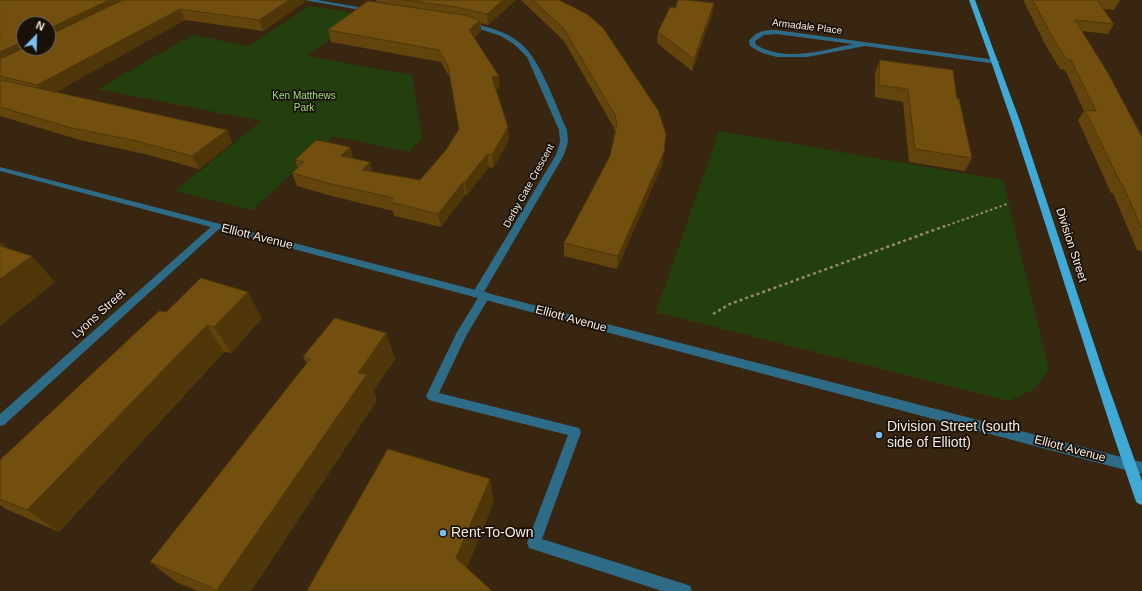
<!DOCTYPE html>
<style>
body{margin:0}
#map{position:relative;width:1142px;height:591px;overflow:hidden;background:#382610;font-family:Arial,sans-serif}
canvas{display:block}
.north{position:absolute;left:16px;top:16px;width:40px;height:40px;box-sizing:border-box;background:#191108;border:1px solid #71685d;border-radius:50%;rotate:23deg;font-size:11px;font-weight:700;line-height:16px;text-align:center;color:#f6eadd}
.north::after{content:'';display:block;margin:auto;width:14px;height:18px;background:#7cbef9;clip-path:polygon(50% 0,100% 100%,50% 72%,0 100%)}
</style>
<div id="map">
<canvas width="1142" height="591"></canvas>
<div class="north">N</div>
</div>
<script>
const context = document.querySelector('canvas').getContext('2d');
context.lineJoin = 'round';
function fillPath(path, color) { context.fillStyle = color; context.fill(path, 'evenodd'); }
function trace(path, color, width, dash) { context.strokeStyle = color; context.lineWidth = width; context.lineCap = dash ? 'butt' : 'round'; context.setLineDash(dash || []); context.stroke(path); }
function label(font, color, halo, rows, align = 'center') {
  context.font = font + ' Arial,sans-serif'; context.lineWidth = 3.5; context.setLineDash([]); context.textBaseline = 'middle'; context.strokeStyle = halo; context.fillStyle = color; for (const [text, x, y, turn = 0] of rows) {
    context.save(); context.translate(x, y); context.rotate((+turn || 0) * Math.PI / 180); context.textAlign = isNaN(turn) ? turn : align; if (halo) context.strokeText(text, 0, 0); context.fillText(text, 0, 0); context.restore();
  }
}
const green = new Path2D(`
 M 309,6 L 363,14 L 307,56 L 412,75 L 422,138 L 409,152 L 334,136 L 252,210 L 175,191 L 261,121 L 98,89 L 192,35 L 248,46 Z
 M 719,131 L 1003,180 L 1049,370 L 1035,389 L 1009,401 L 656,312 Z`);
const pathFar1 = new Path2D(`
 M 943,227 L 1007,204`);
const path = new Path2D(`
 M 713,314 L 730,304 L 945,226`);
const service = new Path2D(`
 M 485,292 L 489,293 L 490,296 L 466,336 L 439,393 L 579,428 L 581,432 L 542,539 L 685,584 L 690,586 L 692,591 L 662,591 L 529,548 L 527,543 L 568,435 L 432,401 L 428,399 L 426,396 L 457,332 L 481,293 Z`);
const minor = new Path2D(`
 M 304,0 L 318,0 L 375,10 L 372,12 Z
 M 469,22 C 487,27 506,31 520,43 C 540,58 556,106 567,130 L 568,142 L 564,155 L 481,297 L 473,297 L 472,294 L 556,155 L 560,142 L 559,130 L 527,57 L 515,45 L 501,36 L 467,25 L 467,23 Z
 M 776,30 L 997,60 L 1000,62 L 997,64 L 865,46 L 807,57 L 777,57 L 762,53 L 750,46 L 749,41 C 756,31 765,30 776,30 ZM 776,34 L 853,44 C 821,51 786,62 756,45 L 755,41 L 764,35 Z
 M 216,224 L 219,225 L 220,227 L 219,229 L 4,425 L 0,426 L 0,414 L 213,225 Z
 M 1129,459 L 1142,462 L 1142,474 L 1125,469 L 1123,465 L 1125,461 Z`);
const tertiary = new Path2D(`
 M 0,167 L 1129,459 L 1133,461 L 1135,465 L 1133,469 L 1129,471 L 0,171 Z`);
const primary = new Path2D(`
 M 969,0 L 975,0 L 1021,124 L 1104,374 L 1142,481 L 1142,505 L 1137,503 L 1135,499 C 1078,333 1030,165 969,0 Z`);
const wall = new Path2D(`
 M 0,0 L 304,0 L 305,2 L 263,31 L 185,20 L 55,92 L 227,130 L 232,143 L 199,169 L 145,154 L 80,140 L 0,116 Z
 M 376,0 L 516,0 L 488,25 L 481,23 L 481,31 L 474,38 L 500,88 L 496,89 L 509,140 L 493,168 L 489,167 L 467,195 L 465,195 L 441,227 L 394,216 L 393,211 L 332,196 L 297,186 L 292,173 L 298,168 L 295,160 L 353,158 L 373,172 L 420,180 L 446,150 L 459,130 L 450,78 L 441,62 L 331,42 L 328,30 L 377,3 Z
 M 521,0 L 559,0 L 662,165 L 617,269 L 564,256 L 564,243 L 610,156 L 615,133 L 614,128 L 564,41 Z
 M 1023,0 L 1120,0 L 1114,10 L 1103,9 L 1114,24 L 1108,34 L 1082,31 L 1142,137 L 1142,251 L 1137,250 L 1113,193 L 1111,193 L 1078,120 L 1084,111 L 1065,70 L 1060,69 L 1046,46 Z
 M 714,3 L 712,15 L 692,71 L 657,43 L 658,32 L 675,8 Z
 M 880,60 L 957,99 L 972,158 L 965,171 L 909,162 L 903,102 L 875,97 L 875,73 Z
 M 166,312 L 262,318 L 231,353 L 224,352 L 59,532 L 6,509 L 0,505 L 0,460 Z
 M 386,333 L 395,359 L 373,391 L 377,400 L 251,591 L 198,591 L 176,582 L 150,562 L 307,364 L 303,357 Z`);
const shadedWall = new Path2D(`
 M 109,0 L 138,0 L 48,44 L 48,29 Z
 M 289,0 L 304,0 L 305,2 L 263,31 L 259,20 Z
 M 503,0 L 516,0 L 488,25 L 487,14 Z
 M 714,3 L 712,15 L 692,71 L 694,59 Z
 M 180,9 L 185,20 L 46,98 L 37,85 Z
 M 480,20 L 481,31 L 470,41 L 469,30 Z
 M 24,41 L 24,48 L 0,68 L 0,52 Z
 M 499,76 L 500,88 L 494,89 L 492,77 Z
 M 508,127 L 509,140 L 493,168 L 492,155 Z
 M 227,130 L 232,143 L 199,169 L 192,156 Z
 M 350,147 L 354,160 L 341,156 Z
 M 664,152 L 662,165 L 617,269 L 618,256 Z
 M 487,154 L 489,167 L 467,195 L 465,182 Z
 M 370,162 L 373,175 L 362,170 Z
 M 463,182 L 465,195 L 441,227 L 438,214 Z
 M 2,242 L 21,264 L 32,256 L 55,282 L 0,326 L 0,243 Z
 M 248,292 L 262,318 L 231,353 L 214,327 Z
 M 207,325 L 224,352 L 59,532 L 27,510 Z
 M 386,333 L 395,359 L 373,391 L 377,400 L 251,591 L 218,591 L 217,590 L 358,373 Z
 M 490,479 L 494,502 L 463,578 L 456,558 Z`);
const building = new Path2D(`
 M 0,0 L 109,0 L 48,29 L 48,24 L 24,24 L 24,41 L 0,52 Z
 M 123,0 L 289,0 L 259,20 L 180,9 L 37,85 L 0,76 L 0,59 L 24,48 L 48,48 L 48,36 Z
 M 406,0 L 503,0 L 487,14 L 456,7 Z
 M 533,0 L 559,0 L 587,14 L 603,28 L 658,110 L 666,134 L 664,152 L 618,256 L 564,243 L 610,156 L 617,124 L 615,115 L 564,29 Z
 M 678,0 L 687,0 L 714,3 L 694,59 L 658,32 L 670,7 L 675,8 Z
 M 1033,0 L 1097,0 L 1114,24 L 1075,20 L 1108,73 L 1142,137 L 1142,228 L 1121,182 L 1120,182 L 1085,110 L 1096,111 L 1071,60 L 1066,59 L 1052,36 Z
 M 368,1 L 464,15 L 480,20 L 469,30 L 499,76 L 492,77 L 508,127 L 492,155 L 487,154 L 465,182 L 463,182 L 438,214 L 391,202 L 394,198 L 327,183 L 292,173 L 304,162 L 295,160 L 316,140 L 350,147 L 341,156 L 370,162 L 362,170 L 420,180 L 446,150 L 459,129 L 448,66 L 439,50 L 328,30 Z
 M 880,60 L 953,70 L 957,99 L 959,99 L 972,158 L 915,149 L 908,89 L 879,85 Z
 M 1,80 L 227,130 L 192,156 L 137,141 L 72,128 L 0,107 L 0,81 Z
 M 0,246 L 32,256 L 0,279 Z
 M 201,278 L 248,292 L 214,327 L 207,325 L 27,510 L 0,499 L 0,460 L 159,311 L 166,312 Z
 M 335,318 L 386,333 L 358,373 L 367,374 L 217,590 L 150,562 L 310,359 L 303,357 Z
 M 388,449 L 490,479 L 456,558 L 492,591 L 307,591 Z`);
const markers = [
 [879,435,4,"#7cbef9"],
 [443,533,4,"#7cbef9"]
];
const farStreetnames = [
 ["Armadale Place",807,27,7],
 ["Derby Gate Crescent",529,186,-61]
];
const farParknames = [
 ["Ken Matthews",304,96],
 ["Park",304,108]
];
const streetNames = [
 ["Elliott Avenue",257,237,14],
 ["Division Street",1071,245,72],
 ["Lyons Street",99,314,-42],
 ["Elliott Avenue",571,319,15],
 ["Elliott Avenue",1070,449,15]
];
const nearPoinames = [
 ["Division Street (south",887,427],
 ["side of Elliott)",887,443],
 ["Rent-To-Own",451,533]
];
fillPath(green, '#233f0e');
trace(pathFar1, '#968776', 2, [2.5, 2.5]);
trace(path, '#968776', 2.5, [3, 3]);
fillPath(service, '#2e6b87');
fillPath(minor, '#2e6b87');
fillPath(tertiary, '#2e6b87');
fillPath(primary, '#3fa9d7');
fillPath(wall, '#62440c');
fillPath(shadedWall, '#50370a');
fillPath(building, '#724f0e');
trace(building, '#50370a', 1);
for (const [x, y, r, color] of markers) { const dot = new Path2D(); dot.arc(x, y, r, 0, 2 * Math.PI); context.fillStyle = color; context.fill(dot); trace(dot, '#191108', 1.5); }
label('10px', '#f6eadd', '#191108', farStreetnames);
label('10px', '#a1dd7c', '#191108', farParknames);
label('12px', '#f6eadd', '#191108', streetNames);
label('14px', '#f6eadd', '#191108', nearPoinames, 'left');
</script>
